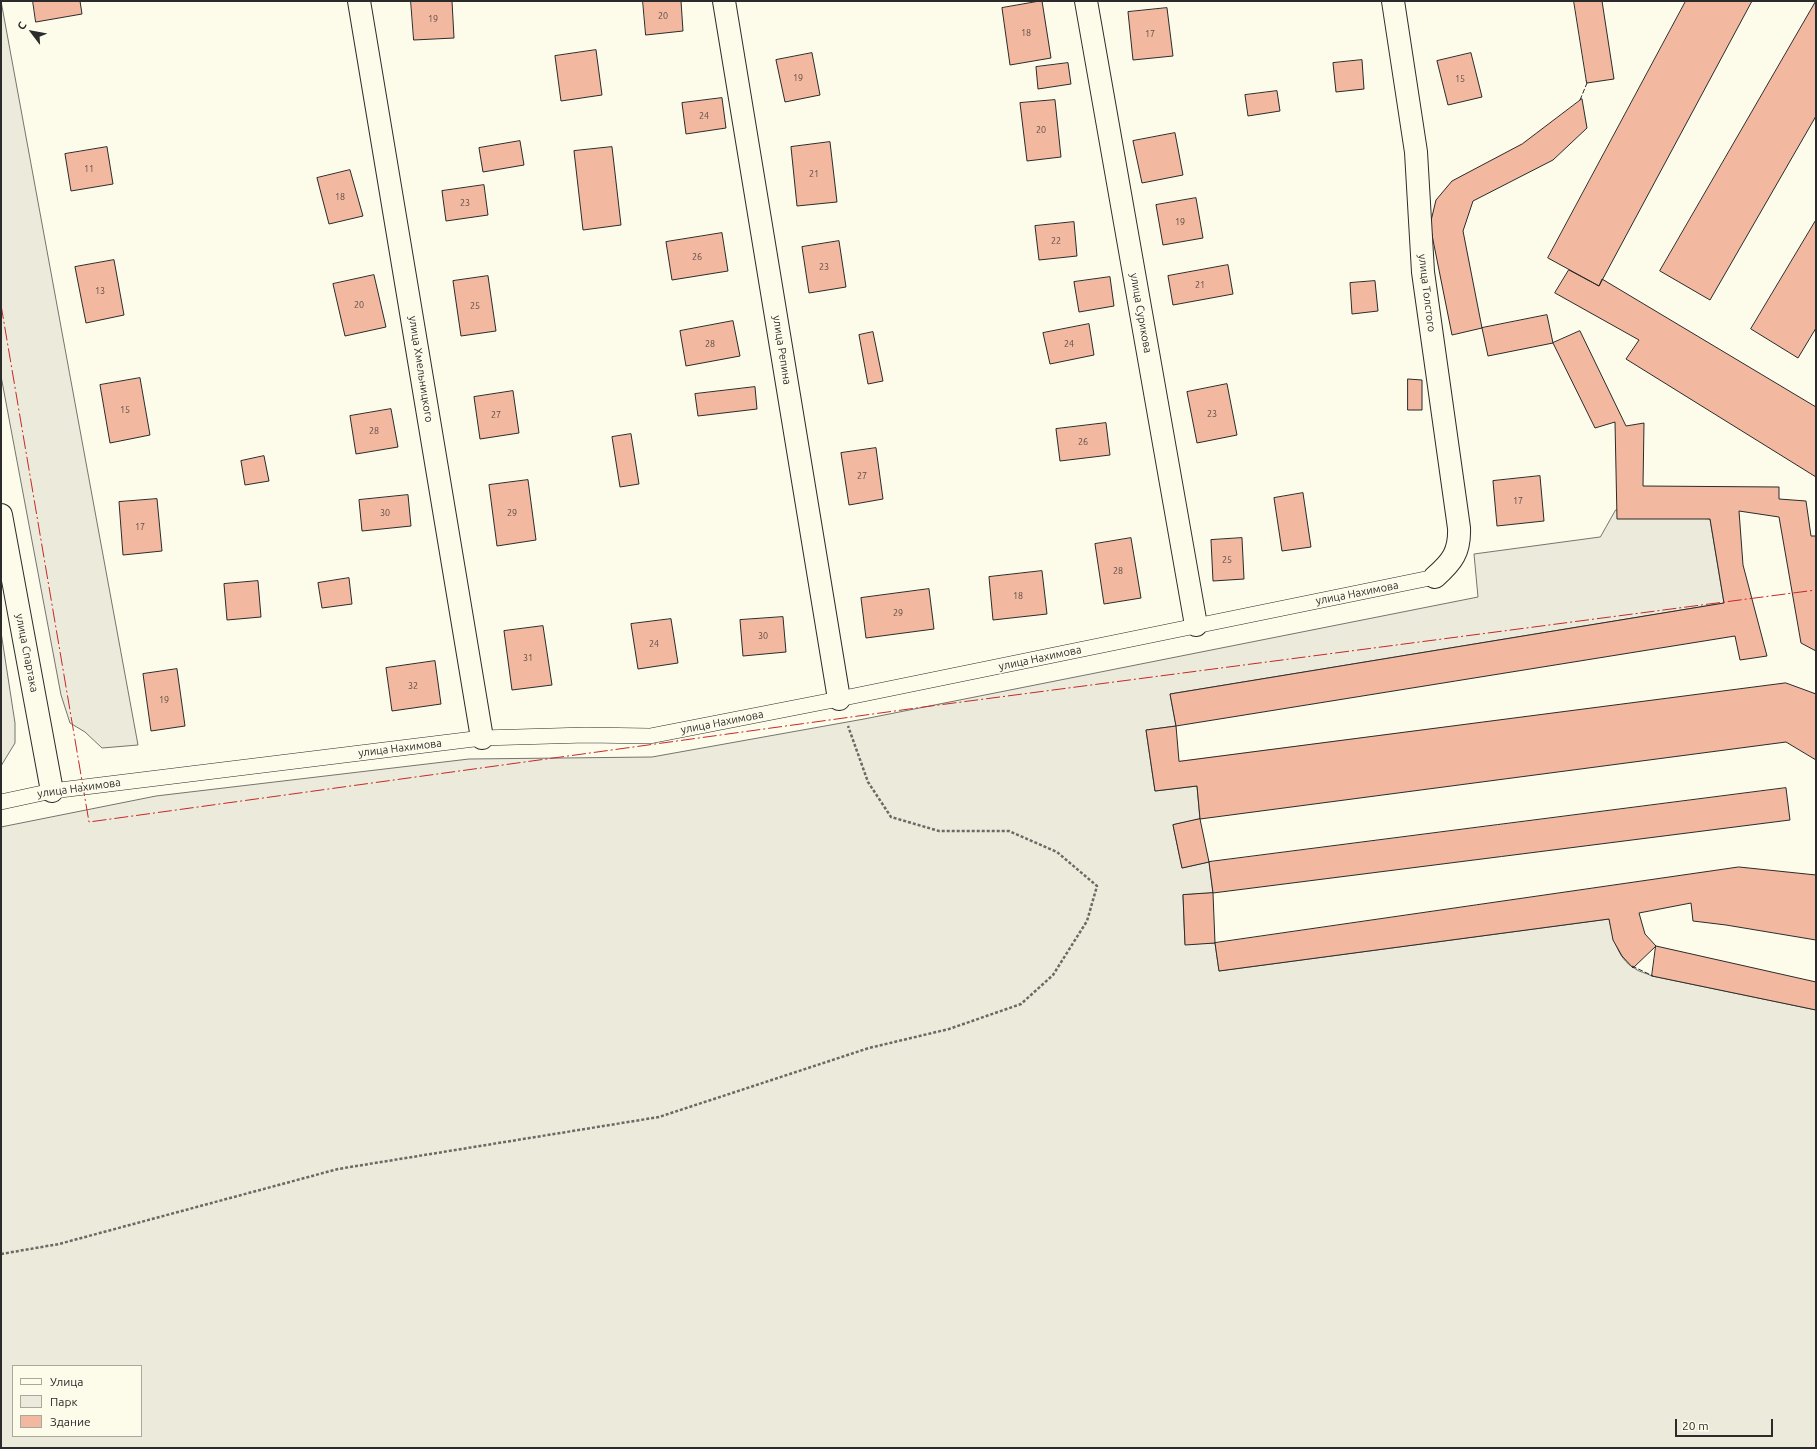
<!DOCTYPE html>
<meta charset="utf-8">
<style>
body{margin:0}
#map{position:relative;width:1817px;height:1449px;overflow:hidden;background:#fdfbea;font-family:Ubuntu,sans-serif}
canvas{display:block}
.frame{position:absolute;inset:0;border:2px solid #2b2b2b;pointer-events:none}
.legend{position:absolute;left:12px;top:1365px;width:130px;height:72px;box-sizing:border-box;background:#fdfbea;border:1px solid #a9a89e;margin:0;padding:5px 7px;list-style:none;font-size:12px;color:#2b2b2b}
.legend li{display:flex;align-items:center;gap:8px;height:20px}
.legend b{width:20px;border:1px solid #a9a89e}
.north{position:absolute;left:12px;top:12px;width:40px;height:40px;-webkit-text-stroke:3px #fdfbea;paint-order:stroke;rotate:302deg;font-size:11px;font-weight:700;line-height:16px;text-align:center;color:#2b2b2b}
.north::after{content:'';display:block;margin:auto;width:14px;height:18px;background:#2b2b2b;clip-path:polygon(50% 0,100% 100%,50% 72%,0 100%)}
.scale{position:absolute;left:1675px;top:1419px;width:98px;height:18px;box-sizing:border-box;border:2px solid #2b2b2b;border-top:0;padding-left:5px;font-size:12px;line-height:14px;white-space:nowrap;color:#2b2b2b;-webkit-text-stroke:3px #fdfbea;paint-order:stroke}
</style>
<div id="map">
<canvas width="1817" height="1449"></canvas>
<div class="frame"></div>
<ul class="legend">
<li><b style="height:5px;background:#fdfbea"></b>Улица</li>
<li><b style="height:11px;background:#ecebdb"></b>Парк</li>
<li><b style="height:11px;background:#f2b8a0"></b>Здание</li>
</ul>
<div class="north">С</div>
<div class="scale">20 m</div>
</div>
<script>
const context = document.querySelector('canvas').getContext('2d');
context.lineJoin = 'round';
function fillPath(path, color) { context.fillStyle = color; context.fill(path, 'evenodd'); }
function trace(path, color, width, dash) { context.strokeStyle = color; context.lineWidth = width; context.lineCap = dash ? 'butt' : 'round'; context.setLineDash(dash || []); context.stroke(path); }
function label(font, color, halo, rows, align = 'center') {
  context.font = font + ' Ubuntu,sans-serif'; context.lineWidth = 3; context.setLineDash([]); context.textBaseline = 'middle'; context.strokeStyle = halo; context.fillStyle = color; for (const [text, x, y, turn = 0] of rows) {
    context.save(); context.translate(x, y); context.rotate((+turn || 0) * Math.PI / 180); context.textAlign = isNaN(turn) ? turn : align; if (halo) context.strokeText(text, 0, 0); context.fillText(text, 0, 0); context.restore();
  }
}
const green = new Path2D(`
 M 1,1 L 138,745 L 102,748 L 85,732 L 70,723 L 61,695 L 1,376 Z
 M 1616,510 L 1710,519 L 1724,603 L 1170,694 L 1176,726 L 1146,730 L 1155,791 L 1197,786 L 1200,819 L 1173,825 L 1182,868 L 1209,862 L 1213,893 L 1183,895 L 1185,944 L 1215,943 L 1219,971 L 1609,919 C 1613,937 1617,958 1634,968 C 1639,972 1646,973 1652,976 L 1816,1010 L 1816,1448 L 1,1448 L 1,827 L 156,796 L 469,759 L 652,757 L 864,719 L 1478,597 L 1474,554 L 1600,537 ZM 13,1366 L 141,1366 L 141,1436 L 13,1436 Z
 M 1,632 L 15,723 L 15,743 L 1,766 Z`);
const building = new Path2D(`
 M 33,1 L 80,1 L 82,14 L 36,22 Z
 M 411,1 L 452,1 L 454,38 L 414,40 Z
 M 643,1 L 681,1 L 683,31 L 646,35 Z
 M 1042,1 L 1051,58 L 1010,65 L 1002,8 Z
 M 1574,1 L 1602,1 L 1614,79 L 1587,83 Z
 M 1686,1 L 1752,1 L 1599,286 L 1548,258 Z
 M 1816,1 L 1816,116 L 1710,300 L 1660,271 Z
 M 1167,8 L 1173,56 L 1133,60 L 1128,12 Z
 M 596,50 L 602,95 L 561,101 L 555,56 Z
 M 812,53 L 820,95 L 785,102 L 776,60 Z
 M 1471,53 L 1482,97 L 1448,105 L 1437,61 Z
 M 1362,60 L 1364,89 L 1336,92 L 1333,63 Z
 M 1068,63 L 1071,84 L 1038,89 L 1036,67 Z
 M 1277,91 L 1280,111 L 1248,116 L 1245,95 Z
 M 722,98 L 726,128 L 686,134 L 682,103 Z
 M 1582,99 L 1587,128 L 1553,160 L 1473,201 L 1463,231 L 1482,328 L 1452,335 L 1430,225 L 1436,200 L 1452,181 L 1522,144 Z
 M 1055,100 L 1061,157 L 1027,161 L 1020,103 Z
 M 1175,133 L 1183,175 L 1142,183 L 1133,141 Z
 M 520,141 L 524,165 L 483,172 L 479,148 Z
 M 830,142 L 837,202 L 797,206 L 791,147 Z
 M 107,147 L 113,184 L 71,191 L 65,154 Z
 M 612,147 L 621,225 L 583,230 L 574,151 Z
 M 350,170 L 363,216 L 329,224 L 317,178 Z
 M 484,185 L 488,215 L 446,221 L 442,191 Z
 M 1196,198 L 1203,238 L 1163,245 L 1156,205 Z
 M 1816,220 L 1816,328 L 1798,358 L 1751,329 Z
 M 1074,222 L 1077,256 L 1039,260 L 1035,226 Z
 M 722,233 L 728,271 L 672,280 L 666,242 Z
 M 839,241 L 846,287 L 809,293 L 802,247 Z
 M 114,260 L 124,315 L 86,323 L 75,267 Z
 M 1228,265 L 1233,294 L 1173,305 L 1168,276 Z
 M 1569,270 L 1599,286 L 1602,279 L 1816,407 L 1816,477 L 1626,359 L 1639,340 L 1555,293 Z
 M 374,275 L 386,327 L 345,336 L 333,284 Z
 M 488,276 L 496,331 L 461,336 L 453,281 Z
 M 1110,277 L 1114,306 L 1079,312 L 1074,282 Z
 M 1375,281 L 1378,311 L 1352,314 L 1350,283 Z
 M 1547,315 L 1553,343 L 1488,356 L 1482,328 Z
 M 733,321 L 740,356 L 686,366 L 680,331 Z
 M 1089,324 L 1094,355 L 1050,364 L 1043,333 Z
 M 1580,331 L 1626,426 L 1644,423 L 1643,486 L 1779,487 L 1779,499 L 1806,501 L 1811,536 L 1816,536 L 1816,651 L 1801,643 L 1779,517 L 1739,511 L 1743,565 L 1767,656 L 1740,660 L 1735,636 L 1176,726 L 1170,694 L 1724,603 L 1710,519 L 1617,519 L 1615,422 L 1595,428 L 1553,343 Z
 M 873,332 L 883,381 L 868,384 L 859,335 Z
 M 140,378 L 150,435 L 110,443 L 100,385 Z
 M 1408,379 L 1422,380 L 1422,410 L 1408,410 Z
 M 1227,384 L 1237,435 L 1197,443 L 1187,392 Z
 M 755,387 L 757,409 L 698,416 L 695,394 Z
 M 513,391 L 519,433 L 480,439 L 474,397 Z
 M 391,409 L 398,447 L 356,454 L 350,416 Z
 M 1106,423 L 1110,455 L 1060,461 L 1056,429 Z
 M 631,434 L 639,484 L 620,487 L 612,437 Z
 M 876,448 L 883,499 L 849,505 L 841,453 Z
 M 264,456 L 269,481 L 245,485 L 241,461 Z
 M 1540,476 L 1544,521 L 1497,526 L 1493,481 Z
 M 528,480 L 536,540 L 497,546 L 489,485 Z
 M 1303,493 L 1311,547 L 1282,551 L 1274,498 Z
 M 408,495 L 411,526 L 362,531 L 359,500 Z
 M 157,499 L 162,551 L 123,555 L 119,502 Z
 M 1131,538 L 1141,598 L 1104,604 L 1095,544 Z
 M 1242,538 L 1244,579 L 1213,581 L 1211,540 Z
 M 1042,571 L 1047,614 L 993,620 L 989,577 Z
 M 349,578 L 352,604 L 322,608 L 318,583 Z
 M 258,581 L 261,617 L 227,620 L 224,584 Z
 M 929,589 L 934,629 L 866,638 L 861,598 Z
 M 783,617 L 786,652 L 743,656 L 740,620 Z
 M 671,619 L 678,663 L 638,669 L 631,624 Z
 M 543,626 L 552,685 L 512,690 L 504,631 Z
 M 435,661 L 441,704 L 392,711 L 386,668 Z
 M 177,669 L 185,726 L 151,731 L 143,674 Z
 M 1786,683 L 1816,694 L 1816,760 L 1786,742 L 1200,819 L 1197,786 L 1155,791 L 1146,730 L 1176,726 L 1179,761 Z
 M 1786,788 L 1790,820 L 1213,893 L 1209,862 Z
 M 1200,819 L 1209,862 L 1182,868 L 1173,825 Z
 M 1739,867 L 1816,875 L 1816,940 L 1726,925 L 1693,921 L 1691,903 L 1639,913 L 1645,934 L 1656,946 L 1633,968 L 1622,956 L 1613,940 L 1609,919 L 1219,971 L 1215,943 Z
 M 1213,893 L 1215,943 L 1185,945 L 1183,895 Z
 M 1656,946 L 1816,982 L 1816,1010 L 1652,976 Z`);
const path = new Path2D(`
 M 1,1254 L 59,1244 L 338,1169 L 659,1117 L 869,1048 L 949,1029 L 1021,1004 L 1053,975 L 1087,921 L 1097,886 L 1057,852 L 1009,831 L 939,831 L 891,817 L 868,782 L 848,726`);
const lane = new Path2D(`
 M 1,802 L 52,791 L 482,738 L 586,735 L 650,736 L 839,699 L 1435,577`);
const street = new Path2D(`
 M 359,1 L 482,738
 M 724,1 L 839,699
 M 1086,1 L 1196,625
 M 1393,1 L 1416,152 L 1423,272 L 1459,528 C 1460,552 1452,562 1435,577
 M 1,515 L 52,791`);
const fence = new Path2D(`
 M 1580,100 L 1587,83 L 1586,80
 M 1632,966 L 1653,976`);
const power = new Path2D(`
 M 1,305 L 89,822 L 931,706 L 1816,590`);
const numberNames = [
 ["20",663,16],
 ["19",433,19],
 ["18",1026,33],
 ["17",1150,34],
 ["19",798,78],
 ["15",1460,79],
 ["24",704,116],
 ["20",1041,130],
 ["11",89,169],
 ["21",814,174],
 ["18",340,197],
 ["23",465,203],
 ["19",1180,222],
 ["22",1056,241],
 ["26",697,257],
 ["23",824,267],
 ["21",1200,285],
 ["13",100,291],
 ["20",359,305],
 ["25",475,306],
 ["28",710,344],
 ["24",1069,344],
 ["15",125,410],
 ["23",1212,414],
 ["27",496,415],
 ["28",374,431],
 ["26",1083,442],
 ["27",862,476],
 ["17",1518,501],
 ["30",385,513],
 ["29",512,513],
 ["17",140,527],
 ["25",1227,560],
 ["28",1118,571],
 ["18",1018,596],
 ["29",898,613],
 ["30",763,636],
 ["24",654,644],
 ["31",528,658],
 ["32",413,686],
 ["19",164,700]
];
const streetNames = [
 ["улица Толстого",1427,293,83],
 ["улица Сурикова",1141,313,80],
 ["улица Репина",782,350,81],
 ["улица Хмельницкого",421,369,81],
 ["улица Нахимова",1357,593,-11],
 ["улица Спартака",27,653,79],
 ["улица Нахимова",1040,658,-12],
 ["улица Нахимова",722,722,-11],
 ["улица Нахимова",400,748,-7],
 ["улица Нахимова",79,788,-8]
];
fillPath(green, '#ecebdb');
trace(green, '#74746e', 1);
fillPath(building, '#f2b8a0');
trace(building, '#2b2b2b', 1);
trace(lane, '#2b2b2b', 16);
trace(street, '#2b2b2b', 24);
trace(path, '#6a6964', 2.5, [3, 2]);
trace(lane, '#fdfbea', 15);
trace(street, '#fdfbea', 22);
trace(fence, '#2b2b2b', 1, [5, 2]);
trace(power, '#c62828', 1, [14, 3, 2, 3]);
label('9px', '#5d4e48', null, numberNames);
label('11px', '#2b2b2b', '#fdfbea', streetNames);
</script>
